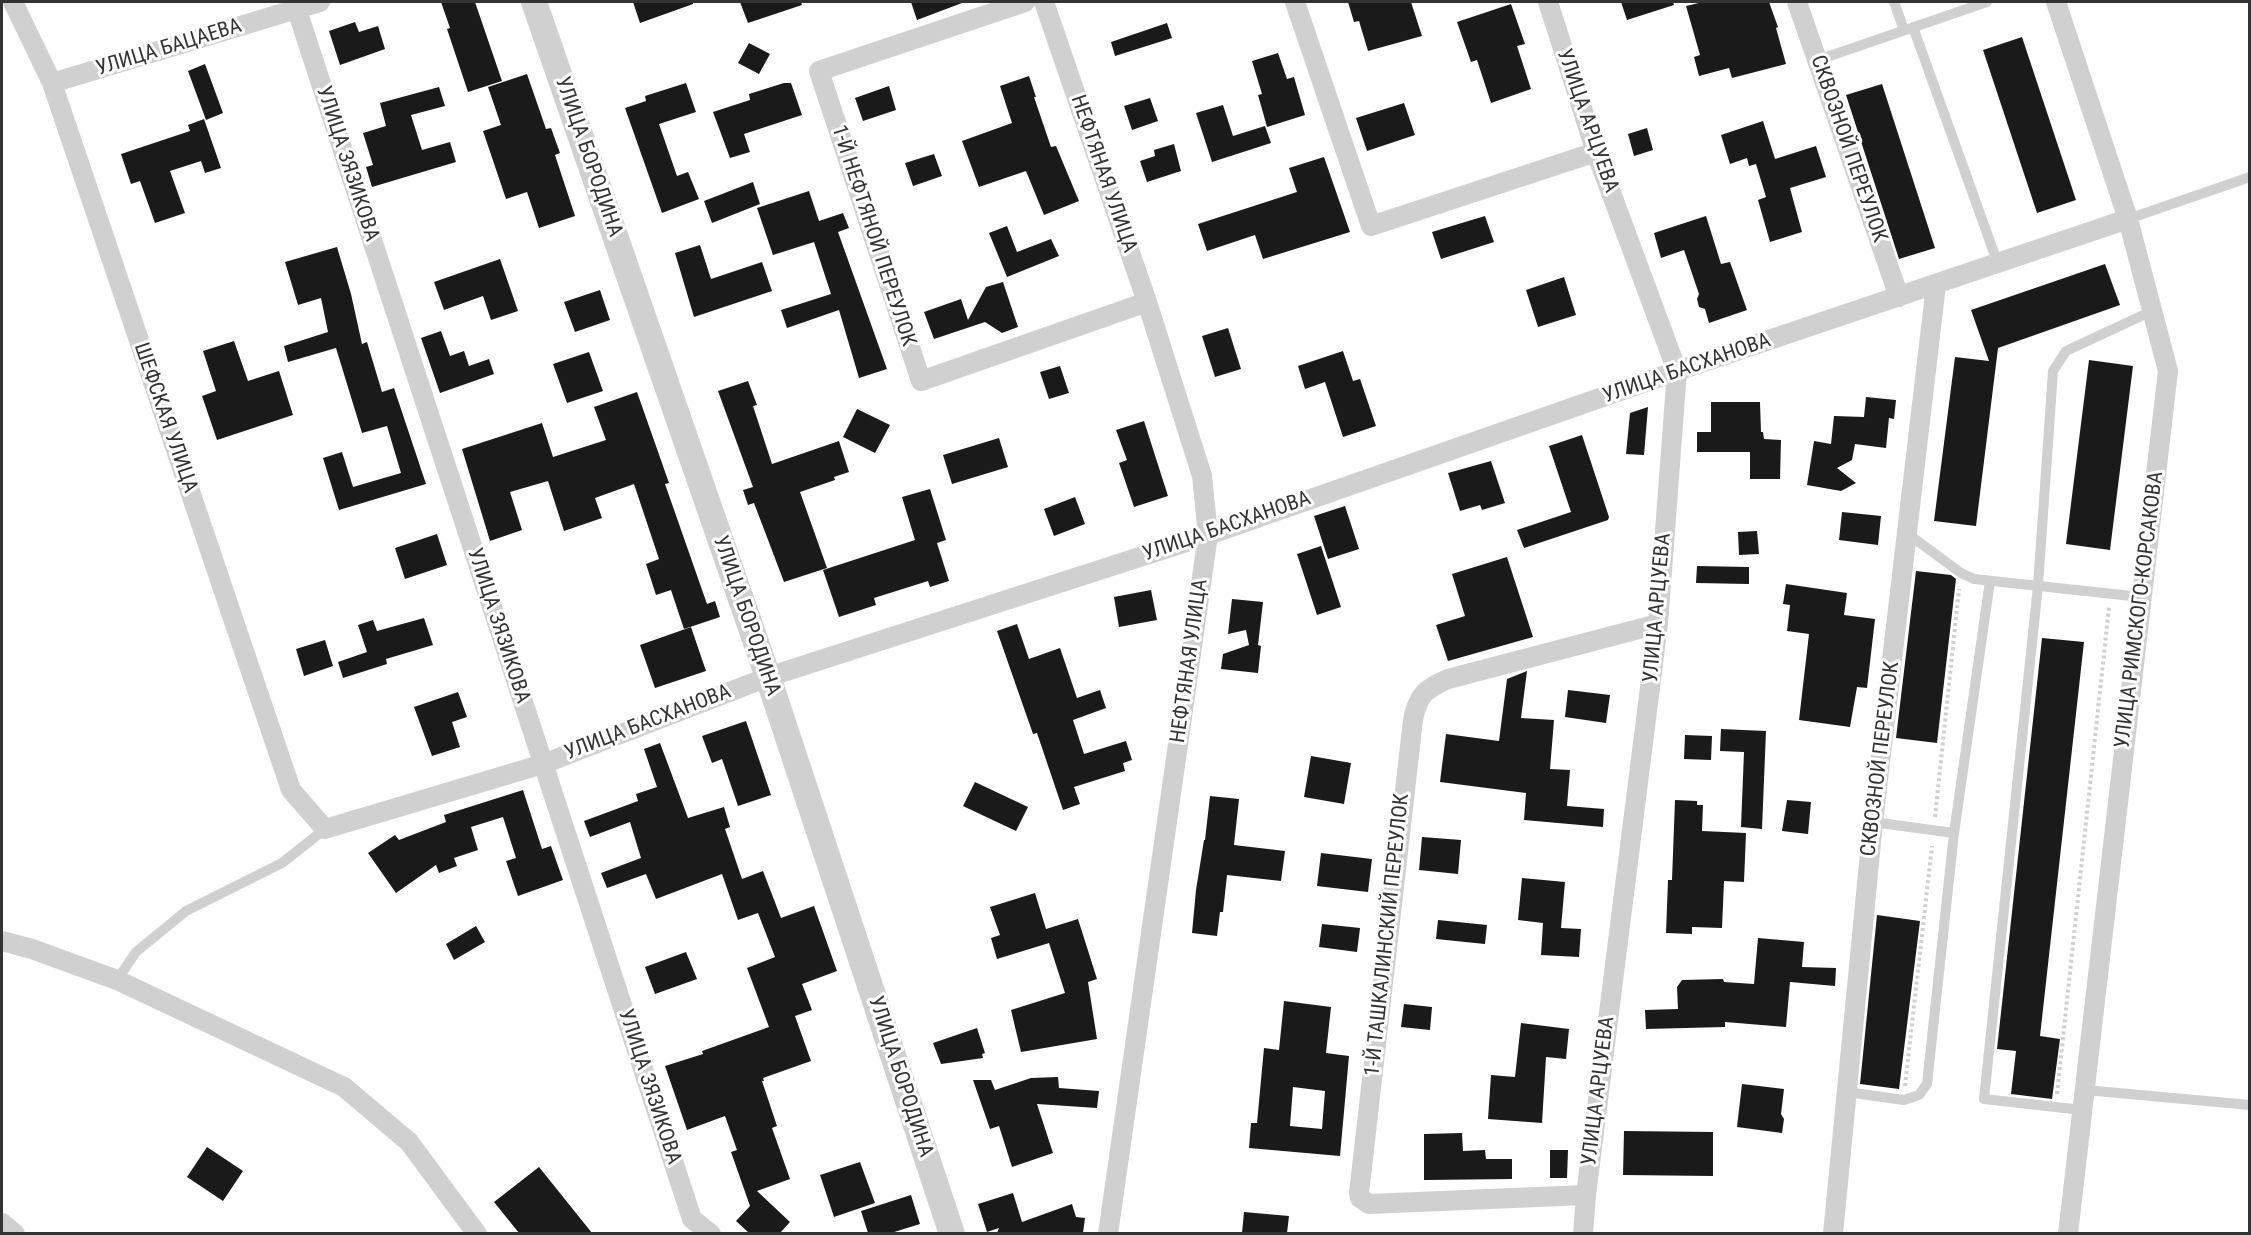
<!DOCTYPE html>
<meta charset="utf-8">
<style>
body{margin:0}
#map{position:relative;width:2251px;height:1235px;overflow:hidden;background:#fff;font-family:"Roboto Condensed",sans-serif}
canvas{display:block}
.frame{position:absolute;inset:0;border:3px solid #333;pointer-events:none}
</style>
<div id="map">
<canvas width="2251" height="1235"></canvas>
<div class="frame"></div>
</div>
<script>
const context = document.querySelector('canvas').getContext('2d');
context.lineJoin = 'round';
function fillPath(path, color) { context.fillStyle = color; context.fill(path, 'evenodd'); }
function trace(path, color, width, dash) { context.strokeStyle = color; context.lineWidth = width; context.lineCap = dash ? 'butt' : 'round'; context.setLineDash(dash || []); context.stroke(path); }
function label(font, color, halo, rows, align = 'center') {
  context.font = font + ' "Roboto Condensed",sans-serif'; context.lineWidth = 6; context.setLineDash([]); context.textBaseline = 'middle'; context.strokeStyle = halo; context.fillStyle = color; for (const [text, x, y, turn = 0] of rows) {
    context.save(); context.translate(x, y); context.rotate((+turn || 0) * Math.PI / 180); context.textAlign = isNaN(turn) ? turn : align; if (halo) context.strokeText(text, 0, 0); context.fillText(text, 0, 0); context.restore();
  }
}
const building = new Path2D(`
 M 441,2 L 475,2 L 502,81 L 468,92 L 447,29 L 450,28 Z
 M 633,2 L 693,2 L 693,4 L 640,23 Z
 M 740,2 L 801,2 L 802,5 L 748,23 Z
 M 911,2 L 961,2 L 962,3 L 917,20 Z
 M 1348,2 L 1411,2 L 1422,36 L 1368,51 L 1359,21 L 1354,22 Z
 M 1621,2 L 1673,2 L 1674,5 L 1627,20 Z
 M 1703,2 L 1769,2 L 1778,27 L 1776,28 L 1786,64 L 1732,78 L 1729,68 L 1699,76 L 1694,57 L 1700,55 L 1686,6 Z
 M 1511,4 L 1525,44 L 1517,46 L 1531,89 L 1491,103 L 1477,60 L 1471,62 L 1457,22 Z
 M 355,22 L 359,32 L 378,26 L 385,49 L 340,65 L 329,31 Z
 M 1167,23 L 1172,38 L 1115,56 L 1111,42 Z
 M 2022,37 L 2076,200 L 2037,213 L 1983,50 Z
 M 749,43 L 770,54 L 759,74 L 738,63 Z
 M 1278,53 L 1287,79 L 1294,77 L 1305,115 L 1267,127 L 1258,95 L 1262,94 L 1252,61 Z
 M 205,64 L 223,113 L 206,120 L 188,71 Z
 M 527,74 L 546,129 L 551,128 L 560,153 L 555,155 L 575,216 L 539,228 L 527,192 L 506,199 L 483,131 L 501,125 L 488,87 Z
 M 1029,76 L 1036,97 L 1034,97 L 1051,147 L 1056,146 L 1079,201 L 1044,215 L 1026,171 L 979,187 L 962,141 L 1012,123 L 1000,86 Z
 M 686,83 L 696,112 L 659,124 L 677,176 L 688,172 L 699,199 L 662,213 L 625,108 L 646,101 L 645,96 Z
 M 784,83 L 791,83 L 802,115 L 744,134 L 750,152 L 730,158 L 713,112 L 750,100 L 749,94 Z
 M 1882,84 L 1935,248 L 1899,259 L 1846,95 Z
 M 889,86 L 896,110 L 863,121 L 855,98 Z
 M 439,87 L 445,106 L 411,115 L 422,150 L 450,142 L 456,162 L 372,187 L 366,167 L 373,165 L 363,133 L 386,126 L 380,103 Z
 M 1150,98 L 1158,121 L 1132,130 L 1124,106 Z
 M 1404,103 L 1415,135 L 1367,151 L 1356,118 Z
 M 1223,105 L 1233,136 L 1265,126 L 1271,143 L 1212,162 L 1196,113 Z
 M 204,119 L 221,168 L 205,173 L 201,161 L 170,171 L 185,213 L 155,223 L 140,181 L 131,184 L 121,154 L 190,131 L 188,125 Z
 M 1763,121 L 1775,159 L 1816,146 L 1826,177 L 1790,188 L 1802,232 L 1770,242 L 1758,200 L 1766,197 L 1756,164 L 1749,166 L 1747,158 L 1730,164 L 1721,135 Z
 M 1647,128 L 1653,150 L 1634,156 L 1628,134 Z
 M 1174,144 L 1181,171 L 1147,182 L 1140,161 L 1155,156 L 1154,150 Z
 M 934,154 L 942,176 L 913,186 L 905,163 Z
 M 1324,157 L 1350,232 L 1263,259 L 1255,235 L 1207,251 L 1198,224 L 1297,192 L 1289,168 Z
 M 753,182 L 760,204 L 712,223 L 704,201 Z
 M 809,191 L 819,221 L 843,213 L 849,228 L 838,232 L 887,369 L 859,378 L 839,310 L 787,328 L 781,310 L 831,294 L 814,242 L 773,255 L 757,208 Z
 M 1485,216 L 1494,242 L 1441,259 L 1432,232 Z
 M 1706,216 L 1721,264 L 1730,262 L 1747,310 L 1709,323 L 1705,309 L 1699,307 L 1697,299 L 1699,294 L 1684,250 L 1661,258 L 1654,233 Z
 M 1007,226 L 1017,252 L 1051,239 L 1059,256 L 1007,277 L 989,233 Z
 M 700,245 L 711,279 L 762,262 L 772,291 L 694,317 L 675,253 Z
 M 337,247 L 351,294 L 362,344 L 367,342 L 382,392 L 394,388 L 426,484 L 339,510 L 323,458 L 342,452 L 353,487 L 401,473 L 387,426 L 362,433 L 336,348 L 288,362 L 284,346 L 328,332 L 321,298 L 298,305 L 285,262 Z
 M 500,259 L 518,311 L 491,320 L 483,296 L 444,310 L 434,282 Z
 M 2105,264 L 2120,305 L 1998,348 L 1976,526 L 1934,521 L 1955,357 L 1989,361 L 1971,310 Z
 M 1564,277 L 1576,315 L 1538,327 L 1526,290 Z
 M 1003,282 L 1018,327 L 1002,333 L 985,322 L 934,339 L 924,312 L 961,299 L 968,320 L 986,287 Z
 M 600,290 L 610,320 L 575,332 L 564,302 Z
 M 1228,328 L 1241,369 L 1215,377 L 1202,336 Z
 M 441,331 L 450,356 L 464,351 L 469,366 L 489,359 L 494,374 L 440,393 L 421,338 Z
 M 234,341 L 248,381 L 279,371 L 293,415 L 217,440 L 202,396 L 216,391 L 203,351 Z
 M 1343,351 L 1353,381 L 1360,379 L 1376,426 L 1343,437 L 1325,382 L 1305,389 L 1298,366 Z
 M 589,352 L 603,391 L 567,403 L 553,364 Z
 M 2089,360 L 2133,366 L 2110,550 L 2066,544 Z
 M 1060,366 L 1069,393 L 1049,399 L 1040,372 Z
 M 748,381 L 757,405 L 753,406 L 772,464 L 839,441 L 849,472 L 834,477 L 835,480 L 800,492 L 827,568 L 784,582 L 754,503 L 748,505 L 743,490 L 753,487 L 718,391 Z
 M 637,392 L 669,483 L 665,484 L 707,604 L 715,601 L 720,617 L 684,629 L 671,590 L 656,595 L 646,564 L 659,559 L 634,484 L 595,498 L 602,518 L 564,531 L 548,481 L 510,492 L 522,530 L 490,541 L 462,449 L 542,423 L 553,457 L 606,440 L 594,407 Z
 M 1866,397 L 1896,400 L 1894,419 L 1889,418 L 1886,448 L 1855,444 L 1852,460 L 1837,468 L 1856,483 L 1841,491 L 1807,485 L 1814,441 L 1831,444 L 1834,416 L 1864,417 Z
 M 1711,402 L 1760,402 L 1761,432 L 1763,432 L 1764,439 L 1781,440 L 1780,479 L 1750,479 L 1750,452 L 1697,452 L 1697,432 L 1711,432 Z
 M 1648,407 L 1644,455 L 1626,454 L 1630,413 Z
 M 857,409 L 890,425 L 875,453 L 843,437 Z
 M 1144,421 L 1168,496 L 1134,507 L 1119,463 L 1127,460 L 1116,430 Z
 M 1582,435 L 1609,517 L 1608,520 L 1524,548 L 1517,530 L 1571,512 L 1549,446 Z
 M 999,438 L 1008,467 L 952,484 L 943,455 Z
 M 1491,461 L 1505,503 L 1482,510 L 1480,505 L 1460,511 L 1448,473 Z
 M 930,489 L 946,540 L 937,543 L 949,581 L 930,587 L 928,581 L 874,598 L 876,605 L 839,617 L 823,570 L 915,540 L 902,497 Z
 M 1075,497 L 1085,524 L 1054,536 L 1044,509 Z
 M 1345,506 L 1359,549 L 1328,559 L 1314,516 Z
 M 1842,512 L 1881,516 L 1878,545 L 1839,540 Z
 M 1757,531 L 1759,554 L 1739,555 L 1738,532 Z
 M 437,534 L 447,565 L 405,579 L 395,548 Z
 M 1321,546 L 1341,607 L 1317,615 L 1297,554 Z
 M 1507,557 L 1533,637 L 1448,661 L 1436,625 L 1465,616 L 1452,574 Z
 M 1697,566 L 1749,567 L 1749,584 L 1696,583 Z
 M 1916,571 L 1951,575 L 1956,579 L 1937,743 L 1896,738 Z
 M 1786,584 L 1847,593 L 1844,615 L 1875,619 L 1867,688 L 1857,687 L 1850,727 L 1799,720 L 1809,634 L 1787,631 L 1790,605 L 1783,604 Z
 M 1151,590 L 1157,620 L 1119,627 L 1114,597 Z
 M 1232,599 L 1263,602 L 1258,645 L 1261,646 L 1258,673 L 1221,669 L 1223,654 L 1249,645 L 1246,630 L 1228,634 Z
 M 424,618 L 433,645 L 386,659 L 387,664 L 343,678 L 338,662 L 367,652 L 358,625 L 373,620 L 377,631 Z
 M 1017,624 L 1029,659 L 1060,648 L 1077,698 L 1100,690 L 1106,708 L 1073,720 L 1084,754 L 1126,741 L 1132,760 L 1123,763 L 1125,771 L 1074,787 L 1080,804 L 1063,810 L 1037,733 L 1033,734 L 997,631 Z
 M 691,627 L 706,671 L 655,688 L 640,645 Z
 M 2042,638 L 2084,642 L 2040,1036 L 2060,1039 L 2052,1099 L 2011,1094 L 2016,1051 L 1997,1049 Z
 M 325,640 L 333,666 L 304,676 L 296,649 Z
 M 1527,671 L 1521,718 L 1554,720 L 1550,769 L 1570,770 L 1567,806 L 1604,809 L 1603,827 L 1524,820 L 1526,793 L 1440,782 L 1446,734 L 1499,741 L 1507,679 Z
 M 1568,690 L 1610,695 L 1606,723 L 1565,717 Z
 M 458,692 L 467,717 L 452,722 L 460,747 L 432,756 L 414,707 Z
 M 746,721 L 771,795 L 738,806 L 722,759 L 712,763 L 702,736 Z
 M 1721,729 L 1766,731 L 1762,829 L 1741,827 L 1744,752 L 1720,751 Z
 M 1685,735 L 1712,736 L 1711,760 L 1684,759 Z
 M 660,743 L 688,818 L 724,807 L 730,827 L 725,829 L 742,879 L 763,871 L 781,918 L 814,906 L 837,971 L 802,984 L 812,1010 L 795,1016 L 811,1061 L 763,1078 L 764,1081 L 762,1081 L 777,1126 L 772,1128 L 790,1179 L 757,1191 L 790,1222 L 780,1233 L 749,1233 L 736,1221 L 750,1206 L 731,1152 L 737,1150 L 725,1116 L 687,1130 L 665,1066 L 703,1054 L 702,1051 L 769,1027 L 747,968 L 775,957 L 758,913 L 738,920 L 722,874 L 656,899 L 646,874 L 607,888 L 601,873 L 641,858 L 630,822 L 590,837 L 584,821 L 638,801 L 636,794 L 657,787 L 644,749 Z
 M 1311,756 L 1351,763 L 1344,804 L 1304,797 Z
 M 975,782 L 1028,807 L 1016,831 L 963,806 Z
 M 523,790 L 542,849 L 551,846 L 563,880 L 518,896 L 506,861 L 516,858 L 503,817 L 471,827 L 478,850 L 454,858 L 457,866 L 439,873 L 436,865 L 396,893 L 368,853 L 395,835 L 399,840 L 446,822 L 444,815 Z
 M 1210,796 L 1239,799 L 1234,845 L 1285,851 L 1281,881 L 1227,875 L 1223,912 L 1220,912 L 1217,936 L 1192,933 L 1196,890 L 1204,840 L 1205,840 Z
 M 1675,800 L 1697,801 L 1697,805 L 1703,805 L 1702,831 L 1746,833 L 1744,882 L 1724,881 L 1722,928 L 1692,927 L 1692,934 L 1666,933 L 1668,880 L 1672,880 Z
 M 1787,800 L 1811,802 L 1808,834 L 1782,831 Z
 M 1422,837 L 1461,840 L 1458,874 L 1419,870 Z
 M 1321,853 L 1372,859 L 1368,892 L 1317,886 Z
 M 1522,878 L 1565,882 L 1561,928 L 1581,929 L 1579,957 L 1541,955 L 1543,923 L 1518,920 Z
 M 1035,893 L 1046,929 L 1078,919 L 1097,979 L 1088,982 L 1097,1039 L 1021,1052 L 1011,1010 L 1065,993 L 1049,943 L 997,959 L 991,938 L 1000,935 L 990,907 Z
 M 1877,915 L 1920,921 L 1899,1089 L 1860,1084 Z
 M 1438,920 L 1487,925 L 1485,944 L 1436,939 Z
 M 1322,924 L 1360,928 L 1357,952 L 1319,947 Z
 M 476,926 L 485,942 L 454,960 L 446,944 Z
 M 1758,938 L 1804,942 L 1802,967 L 1836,968 L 1835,986 L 1790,982 L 1786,1027 L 1725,1022 L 1725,1027 L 1646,1029 L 1645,1010 L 1678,1009 L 1677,987 L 1682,980 L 1723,979 L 1724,982 L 1754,984 Z
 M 686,952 L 697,979 L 655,994 L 645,967 Z
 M 1284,1001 L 1331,1007 L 1326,1053 L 1349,1056 L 1340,1156 L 1249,1148 L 1251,1123 L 1257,1123 L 1264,1048 L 1279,1050 ZM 1293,1087 L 1325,1091 L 1322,1129 L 1290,1126 Z
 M 1404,1004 L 1432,1007 L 1430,1030 L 1401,1027 Z
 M 1521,1023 L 1569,1029 L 1566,1059 L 1546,1057 L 1542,1123 L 1488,1119 L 1491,1075 L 1515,1077 Z
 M 977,1028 L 985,1053 L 982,1054 L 983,1058 L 941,1064 L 933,1043 Z
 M 1058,1077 L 1059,1088 L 1099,1091 L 1097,1108 L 1037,1104 L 1053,1153 L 1012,1167 L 999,1126 L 990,1129 L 973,1080 L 991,1080 L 995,1090 L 1031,1078 Z
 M 1742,1084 L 1784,1089 L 1781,1114 L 1784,1119 L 1782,1133 L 1737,1127 Z
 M 1624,1131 L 1713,1132 L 1713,1176 L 1623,1175 Z
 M 1462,1133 L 1463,1151 L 1485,1150 L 1486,1159 L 1512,1159 L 1512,1179 L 1424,1180 L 1424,1134 Z
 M 207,1147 L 243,1171 L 223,1201 L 187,1177 Z
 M 1550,1150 L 1568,1150 L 1567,1178 L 1550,1178 Z
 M 860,1162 L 875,1203 L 834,1217 L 820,1175 Z
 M 539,1167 L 592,1233 L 519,1233 L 494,1202 Z
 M 1013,1193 L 1022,1222 L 1072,1204 L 1076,1217 L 1085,1218 L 1083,1233 L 997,1233 L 999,1228 L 987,1232 L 978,1204 Z
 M 911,1195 L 920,1224 L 891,1233 L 868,1233 L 861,1211 Z
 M 1244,1212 L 1289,1216 L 1287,1233 L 1242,1233 Z`);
const path = new Path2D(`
 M 1935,817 L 1959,589
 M 1905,1086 L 1932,846
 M 2057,1094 L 2109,607`);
const service = new Path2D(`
 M 1894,2 L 1904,30
 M 1913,27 L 1998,264
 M 1818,60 L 1987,2
 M 2128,219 L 2250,177
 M 1908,534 L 1961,573 L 1974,579 L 2141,597
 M 1873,822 L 1954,833
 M 117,980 L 136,952 L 186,911 L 282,863 L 325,829
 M 2085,1090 L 2250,1105
 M 1847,1092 L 1904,1100 L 1919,1095 L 1927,1084 L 1954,833 L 1990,581
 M 2082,1110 L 1984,1099 L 2038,586 L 2053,371 L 2066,351 L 2152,311`);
const minor = new Path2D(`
 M 13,2 L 52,83 L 291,790 L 325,829 L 543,764 L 768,677 L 1208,535 L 1677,371 L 2128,219
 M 1025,2 L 819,71 L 921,381 L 1147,302
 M 1044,2 L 1147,302 L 1202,476 L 1208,535 L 1108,1234
 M 1295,2 L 1371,226 L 1596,152
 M 1548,2 L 1596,152 L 1677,371 L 1658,624 L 1586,1195 L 1583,1234
 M 1797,2 L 1899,297
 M 2056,2 L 2128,219 L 2168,371 L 2068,1234
 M 297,10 L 692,1219 L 711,1234
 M 52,83 L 320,2
 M 2,941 L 32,949 L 117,980 L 344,1087 L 409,1142 L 477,1234
 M 1586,1195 L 1369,1204 L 1360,1198 L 1359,1193 L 1413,720 C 1418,695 1425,689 1448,679 L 1658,624
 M 2,1223 L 15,1234
 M 1833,1234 L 1873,822 L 1936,285`);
const tertiary = new Path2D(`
 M 534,2 L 768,677 L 952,1234`);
const streetNames = [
 ["УЛИЦА БАЦАЕВА",169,48,-17],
 ["УЛИЦА АРЦУЕВА",1587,121,71],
 ["СКВОЗНОЙ ПЕРЕУЛОК",1848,149,71],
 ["УЛИЦА БОРОДИНА",588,157,71],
 ["УЛИЦА ЗЯЗИКОВА",347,164,72],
 ["НЕФТЯНАЯ УЛИЦА",1103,174,71],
 ["1-Й НЕФТЯНОЙ ПЕРЕУЛОК",873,236,72],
 ["УЛИЦА БАСХАНОВА",1687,369,-19],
 ["ШЕФСКАЯ УЛИЦА",165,418,71],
 ["УЛИЦА БАСХАНОВА",1227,527,-19],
 ["УЛИЦА АРЦУЕВА",1658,608,-85],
 ["УЛИЦА РИМСКОГО-КОРСАКОВА",2140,610,-83],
 ["УЛИЦА БОРОДИНА",746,616,71],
 ["УЛИЦА ЗЯЗИКОВА",498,626,72],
 ["НЕФТЯНАЯ УЛИЦА",1190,661,-82],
 ["УЛИЦА БАСХАНОВА",648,723,-21],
 ["СКВОЗНОЙ ПЕРЕУЛОК",1881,759,-83],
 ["1-Й ТАШКАЛИНСКИЙ ПЕРЕУЛОК",1388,935,-84],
 ["УЛИЦА БОРОДИНА",900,1077,72],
 ["УЛИЦА ЗЯЗИКОВА",649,1087,72],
 ["УЛИЦА АРЦУЕВА",1599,1091,-83]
];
fillPath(building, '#1a1a1a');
trace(path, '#d0d0d0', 4, [3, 3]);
trace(service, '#d0d0d0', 10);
trace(minor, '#d0d0d0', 20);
trace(tertiary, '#d0d0d0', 26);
label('21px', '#333', '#fff', streetNames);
</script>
